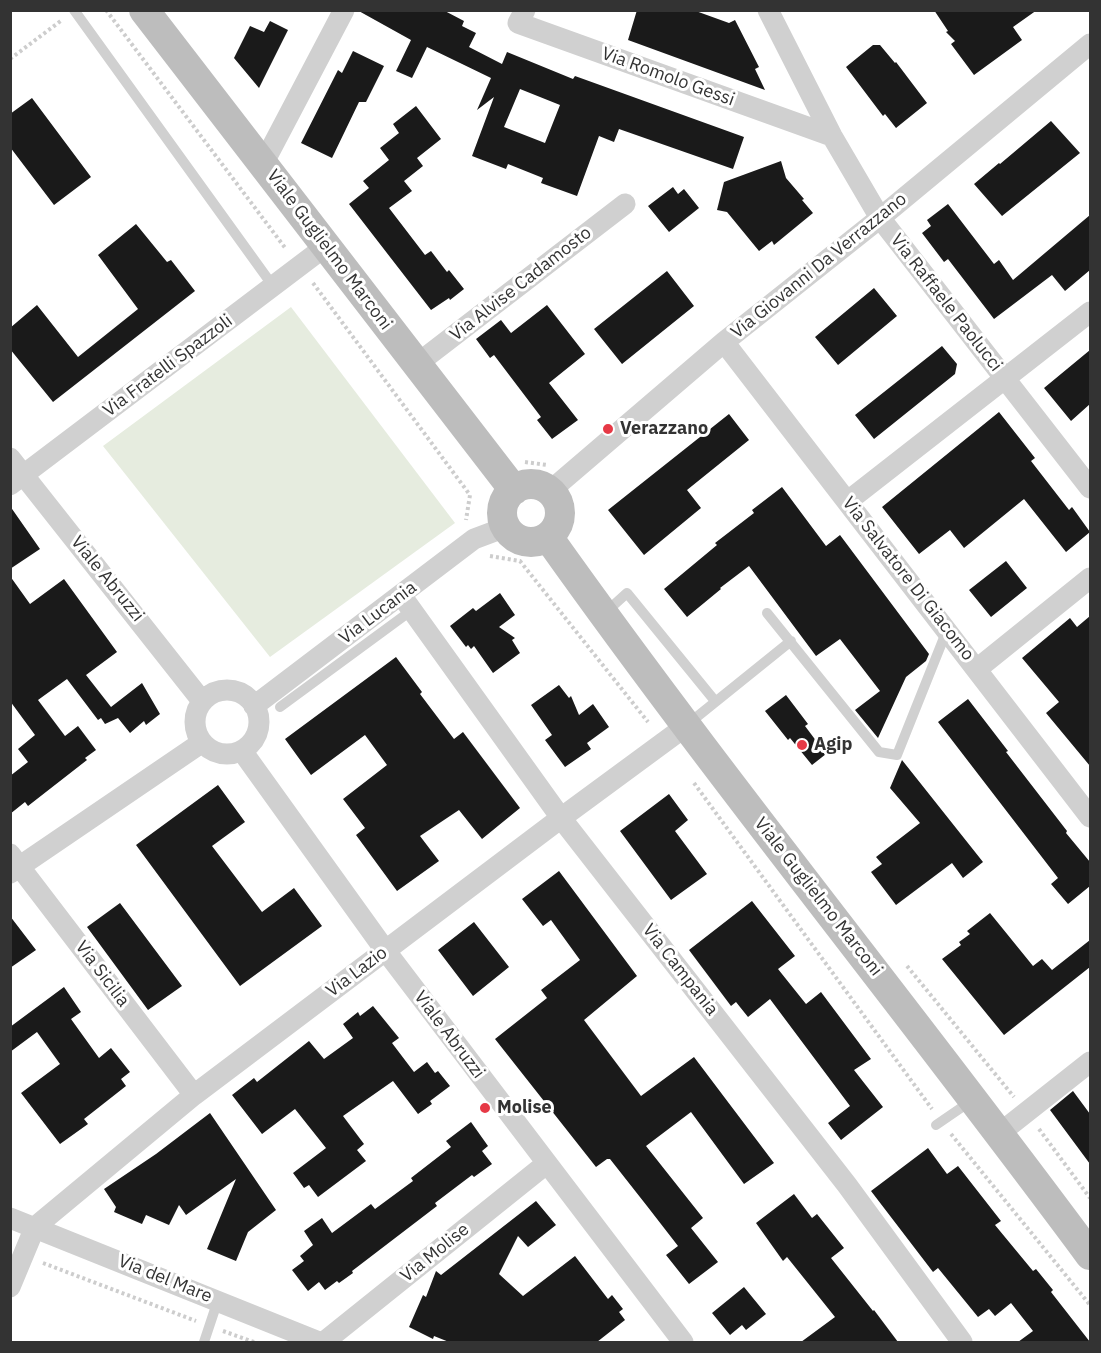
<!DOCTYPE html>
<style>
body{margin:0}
#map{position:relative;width:1101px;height:1353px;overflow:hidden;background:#fff;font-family:"IBM Plex Sans",sans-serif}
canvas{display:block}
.frame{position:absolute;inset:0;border:12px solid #333;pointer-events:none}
</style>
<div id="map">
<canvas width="1101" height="1353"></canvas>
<div class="frame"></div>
</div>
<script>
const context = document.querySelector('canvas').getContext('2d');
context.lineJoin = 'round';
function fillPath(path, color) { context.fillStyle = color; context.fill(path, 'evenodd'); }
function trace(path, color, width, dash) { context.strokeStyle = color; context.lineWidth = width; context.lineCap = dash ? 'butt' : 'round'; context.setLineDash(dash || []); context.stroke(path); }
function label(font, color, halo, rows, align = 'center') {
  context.font = font + ' "IBM Plex Sans",sans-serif'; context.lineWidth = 6; context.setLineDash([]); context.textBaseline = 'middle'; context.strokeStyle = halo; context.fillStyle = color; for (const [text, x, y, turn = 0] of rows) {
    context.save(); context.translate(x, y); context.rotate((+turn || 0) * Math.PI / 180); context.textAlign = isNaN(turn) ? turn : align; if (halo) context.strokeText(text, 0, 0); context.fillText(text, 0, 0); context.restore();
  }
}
const green = new Path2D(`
 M 291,307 L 455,523 L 270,657 L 103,446 Z`);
const building = new Path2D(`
 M 357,10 L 443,10 L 464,21 L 462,26 L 476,33 L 469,47 L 502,64 L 507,52 L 573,79 L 575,76 L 744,137 L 733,169 L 619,129 L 614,142 L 599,136 L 577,196 L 541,183 L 543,178 L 508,164 L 506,169 L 472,156 L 494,97 L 477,110 L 491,78 L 427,47 L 412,78 L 396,71 L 411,40 ZM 520,89 L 560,105 L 545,143 L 504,127 Z
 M 637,10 L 693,10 L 729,23 L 735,20 L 759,67 L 755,69 L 765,90 L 628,40 Z
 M 934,10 L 1037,10 L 1013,27 L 1022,40 L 974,75 L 951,44 L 955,41 L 946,32 L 948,31 Z
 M 270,21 L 288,30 L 259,88 L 234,58 L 250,26 L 264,32 Z
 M 873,45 L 880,45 L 895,63 L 896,62 L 927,103 L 896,128 L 885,114 L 883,116 L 846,67 Z
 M 353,51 L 384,66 L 366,102 L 359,102 L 332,158 L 301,143 L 338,70 L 342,73 Z
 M 32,98 L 91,177 L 54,205 L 10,147 L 10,114 Z
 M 416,106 L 441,139 L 417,158 L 423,166 L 404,181 L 412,191 L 389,208 L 425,255 L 431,251 L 447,272 L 449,270 L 464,289 L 450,300 L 449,298 L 431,310 L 349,204 L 369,188 L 363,181 L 389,160 L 380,148 L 399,133 L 393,124 Z
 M 1051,121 L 1080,153 L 1002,216 L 974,184 L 999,163 L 1000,164 Z
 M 781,161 L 786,178 L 804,199 L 802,200 L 813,213 L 774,245 L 772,241 L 759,251 L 727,212 L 717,210 L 724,182 Z
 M 673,187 L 678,194 L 684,189 L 699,208 L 669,232 L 648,206 Z
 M 948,204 L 994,264 L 999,260 L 1013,280 L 1090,215 L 1090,270 L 1065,291 L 1052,275 L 994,319 L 948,259 L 944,262 L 922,233 L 931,226 L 927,220 Z
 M 136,224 L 167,262 L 171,260 L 195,291 L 53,402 L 10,349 L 10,328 L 37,305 L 78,357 L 138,309 L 98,255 Z
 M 667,271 L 694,306 L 622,364 L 594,329 Z
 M 874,288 L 897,316 L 838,365 L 815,337 Z
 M 547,305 L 585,354 L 549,383 L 578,420 L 552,439 L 537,420 L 541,417 L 494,355 L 490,358 L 476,339 L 501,320 L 511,333 Z
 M 942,346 L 957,364 L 955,374 L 874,439 L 855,415 Z
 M 1090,350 L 1090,404 L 1071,421 L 1044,388 Z
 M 999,412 L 1035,458 L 1031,461 L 1069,510 L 1072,507 L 1090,532 L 1066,552 L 1024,499 L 964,548 L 950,530 L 919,554 L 882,507 Z
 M 729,414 L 749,440 L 687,490 L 701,508 L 644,555 L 608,510 Z
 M 782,487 L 826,546 L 840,535 L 929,654 L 926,661 L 906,677 L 878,738 L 855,710 L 880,691 L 840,639 L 816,656 L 749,566 L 720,588 L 721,589 L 687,617 L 664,589 L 717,545 L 715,543 L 754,513 L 752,510 Z
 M 10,506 L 40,549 L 10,569 Z
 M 1006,561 L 1027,588 L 991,617 L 969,590 Z
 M 10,576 L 30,604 L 64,579 L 117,652 L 86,675 L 111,707 L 142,683 L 160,714 L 146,725 L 144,721 L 130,733 L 118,718 L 105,724 L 101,718 L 98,720 L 67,679 L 38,700 L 65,736 L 78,726 L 96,750 L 85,758 L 87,760 L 28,806 L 25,802 L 10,814 L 10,776 L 28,762 L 18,749 L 35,735 L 10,701 Z
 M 500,593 L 515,615 L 499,627 L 515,638 L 512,640 L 520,653 L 493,673 L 474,646 L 471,649 L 468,645 L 466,647 L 450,626 L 473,608 L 476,611 Z
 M 1090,616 L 1090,766 L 1046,713 L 1059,702 L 1022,658 L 1070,618 L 1077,627 Z
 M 396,657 L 422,692 L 420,694 L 454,739 L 463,732 L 520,808 L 482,839 L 459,810 L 420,836 L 439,861 L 397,891 L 356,835 L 365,828 L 343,799 L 387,765 L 365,735 L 311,775 L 285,739 Z
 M 559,685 L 569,698 L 571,696 L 579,715 L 593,704 L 609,727 L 587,743 L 591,749 L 565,767 L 545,740 L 552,735 L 531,705 Z
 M 786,695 L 808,724 L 805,726 L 826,754 L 812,765 L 790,738 L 788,740 L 765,711 Z
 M 968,699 L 1008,751 L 1006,752 L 1067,831 L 1066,833 L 1090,862 L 1090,886 L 1068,904 L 1051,884 L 1058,878 L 938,722 Z
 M 902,760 L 983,862 L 963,878 L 952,863 L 896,905 L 871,872 L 882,864 L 876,857 L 920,823 L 890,788 Z
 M 218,785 L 245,822 L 212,846 L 262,912 L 294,888 L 322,926 L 240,986 L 136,845 Z
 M 669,794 L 688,820 L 675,831 L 707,874 L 671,900 L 620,831 Z
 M 559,871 L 637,976 L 584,1020 L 641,1096 L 694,1057 L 774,1163 L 744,1184 L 691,1112 L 646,1146 L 703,1218 L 691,1228 L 718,1262 L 689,1284 L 666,1255 L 678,1246 L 647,1206 L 610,1159 L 607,1159 L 596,1167 L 495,1039 L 547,998 L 541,990 L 580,960 L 551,920 L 543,926 L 522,899 Z
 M 752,901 L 795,956 L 778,969 L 806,1004 L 821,992 L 871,1059 L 854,1070 L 883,1107 L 841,1140 L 828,1123 L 850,1106 L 770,999 L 748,1017 L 736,1002 L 731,1006 L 689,950 Z
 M 120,903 L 182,986 L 148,1010 L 87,927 Z
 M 990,913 L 1033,966 L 1042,959 L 1052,970 L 1090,940 L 1090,967 L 1004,1035 L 942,959 L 961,945 L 959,942 L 970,934 L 967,931 Z
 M 10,916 L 36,950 L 10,968 Z
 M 474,922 L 509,967 L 473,996 L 438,950 Z
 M 64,987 L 81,1012 L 71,1019 L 99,1058 L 111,1048 L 130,1072 L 121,1079 L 126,1086 L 84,1119 L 88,1124 L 60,1144 L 21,1093 L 60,1064 L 37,1032 L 10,1052 L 10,1027 Z
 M 373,1006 L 399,1038 L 392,1043 L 414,1072 L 427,1062 L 435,1073 L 438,1071 L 450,1086 L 430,1101 L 432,1104 L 418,1114 L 393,1081 L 343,1116 L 364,1144 L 357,1150 L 366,1161 L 318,1197 L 309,1185 L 304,1188 L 293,1173 L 326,1148 L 295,1109 L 262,1134 L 232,1095 L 254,1078 L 257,1082 L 309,1041 L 324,1059 L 353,1038 L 343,1024 L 358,1012 L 360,1016 Z
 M 1073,1091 L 1090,1114 L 1090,1164 L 1050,1110 Z
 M 210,1113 L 276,1210 L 248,1232 L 236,1261 L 207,1249 L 236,1179 L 186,1215 L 179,1205 L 169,1225 L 146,1215 L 142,1224 L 114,1212 L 116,1207 L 104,1189 L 156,1154 Z
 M 471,1122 L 488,1146 L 482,1151 L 492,1164 L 474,1177 L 472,1175 L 435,1203 L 437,1206 L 352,1271 L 353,1273 L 339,1283 L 337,1281 L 325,1290 L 319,1282 L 308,1291 L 292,1270 L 304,1261 L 300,1256 L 313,1245 L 304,1231 L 322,1218 L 332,1233 L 371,1204 L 375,1209 L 413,1181 L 411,1178 L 451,1147 L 446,1141 Z
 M 928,1148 L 947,1174 L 958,1166 L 1001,1221 L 995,1225 L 1033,1271 L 1036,1269 L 1053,1290 L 1051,1292 L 1090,1342 L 1018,1342 L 1033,1331 L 1011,1303 L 995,1316 L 989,1309 L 978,1317 L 938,1268 L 933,1272 L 871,1191 Z
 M 794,1194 L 812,1218 L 817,1214 L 844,1248 L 831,1258 L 873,1311 L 874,1310 L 898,1342 L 801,1342 L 835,1317 L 787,1257 L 783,1261 L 756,1223 Z
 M 536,1201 L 556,1225 L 528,1247 L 518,1236 L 499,1274 L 523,1296 L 575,1256 L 608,1299 L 612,1295 L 623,1309 L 619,1312 L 625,1320 L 597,1342 L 449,1342 L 434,1336 L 433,1339 L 409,1327 L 423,1295 L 426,1297 L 436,1271 L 441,1275 Z
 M 744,1287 L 766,1314 L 746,1330 L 742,1325 L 730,1335 L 712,1313 Z`);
const path = new Path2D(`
 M 106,10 L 286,249
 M 10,59 L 62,20
 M 313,283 L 470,495 L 466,520
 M 525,462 L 547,465
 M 571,524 L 572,501
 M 490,556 L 520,561 L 648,722
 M 694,783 L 932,1109
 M 907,966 L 1014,1097
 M 1039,1129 L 1090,1198
 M 951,1134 L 1090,1305
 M 43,1263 L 196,1321
 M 223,1331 L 254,1342`);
const lane = new Path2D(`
 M 74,10 L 273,286
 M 606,612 L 627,593 L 715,701
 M 767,613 L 879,752 L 897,755 L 947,630
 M 280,707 L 412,610
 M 688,724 L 791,641
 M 936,1125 L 971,1101
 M 204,1342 L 218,1300`);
const street = new Path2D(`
 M 525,10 L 518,23 L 832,136
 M 768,10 L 832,136 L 880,218 L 1090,488
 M 263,164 L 344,10
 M 724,342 L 1090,817
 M 417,364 L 625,204
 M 10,458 L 202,701
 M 10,485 L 326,246
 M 550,491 L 724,342 L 880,218 L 1090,44
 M 848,501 L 1090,312
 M 401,595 L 561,818 L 847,1185 L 962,1342
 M 977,669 L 1090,578
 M195 722a32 32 0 1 1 64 0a32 32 0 1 1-64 0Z
 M 254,706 L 474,539 L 506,527
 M 242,751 L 385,950 L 683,1342
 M 10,854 L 194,1095
 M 10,873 L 201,743
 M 1000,1133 L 1090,1062
 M 10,1218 L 319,1342
 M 10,1287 L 35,1227 L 194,1095 L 561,818 L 686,726
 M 324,1342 L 546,1164`);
const secondary = new Path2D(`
 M 144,10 L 514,490
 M502 513a29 29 0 1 1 58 0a29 29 0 1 1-58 0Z
 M 548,537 C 722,782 912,1014 1090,1255`);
const markers = [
 [608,429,6,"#e63946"],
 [802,745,6,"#e63946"],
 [485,1108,6,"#e63946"]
];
const streetNames = [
 ["Via Romolo Gessi",668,77,20],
 ["Viale Guglielmo Marconi",329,250,53],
 ["Via Giovanni Da Verrazzano",819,266,-39],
 ["Via Alvise Cadamosto",521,284,-38],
 ["Via Raffaele Paolucci",946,303,52],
 ["Via Fratelli Spazzoli",168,366,-37],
 ["Viale Abruzzi",107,579,51],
 ["Via Salvatore Di Giacomo",908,579,52],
 ["Via Lucania",378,613,-37],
 ["Viale Guglielmo Marconi",818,897,52],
 ["Via Campania",680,970,52],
 ["Via Lazio",357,972,-37],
 ["Via Sicilia",102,974,53],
 ["Viale Abruzzi",449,1035,53],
 ["Via Molise",435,1253,-39],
 ["Via del Mare",165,1279,22]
];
const poiNames = [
 ["Verazzano",620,429],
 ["Agip",814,745],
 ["Molise",497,1108]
];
fillPath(green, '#e6ecdf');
fillPath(building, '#1a1a1a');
trace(path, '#cdcdcd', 4, [3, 3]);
trace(lane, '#d0d0d0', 10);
trace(street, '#d0d0d0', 21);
trace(secondary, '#bdbdbd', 30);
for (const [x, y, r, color] of markers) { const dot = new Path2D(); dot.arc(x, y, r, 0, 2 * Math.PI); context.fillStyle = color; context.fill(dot); trace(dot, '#fff', 2); }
label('18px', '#333', '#fff', streetNames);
label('bold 18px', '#333', '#fff', poiNames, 'left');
</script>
